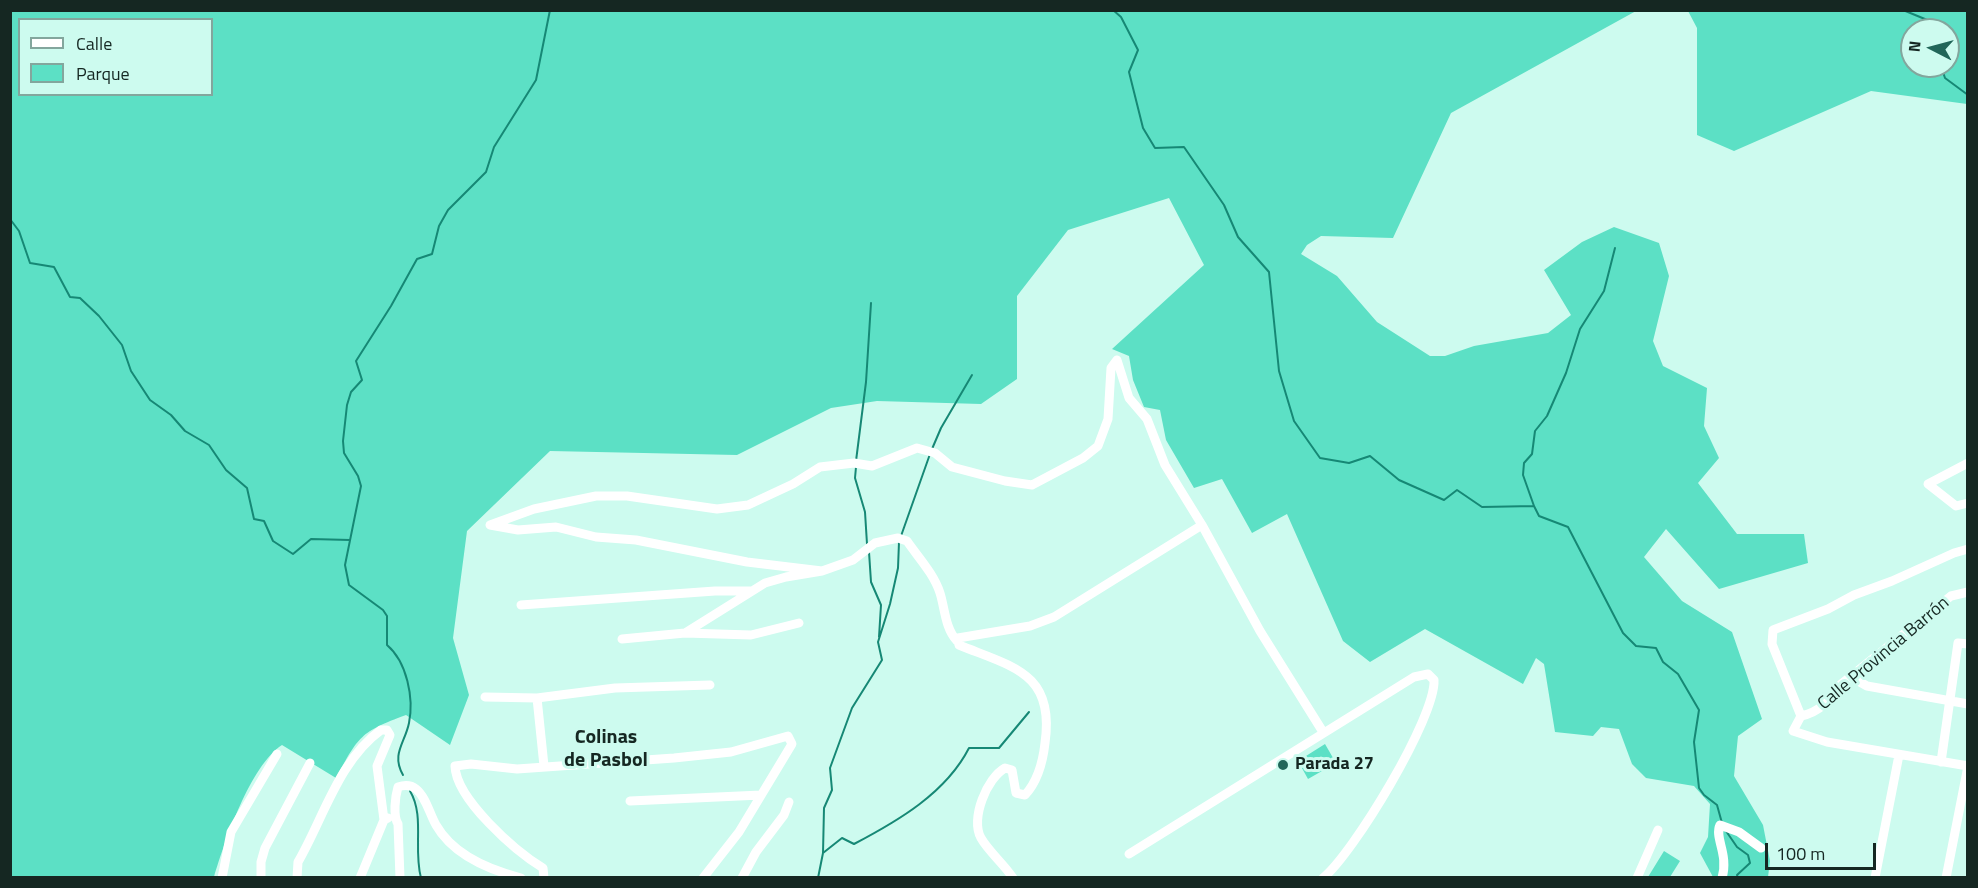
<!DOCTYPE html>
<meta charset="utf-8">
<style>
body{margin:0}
#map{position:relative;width:1978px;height:888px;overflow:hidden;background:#cdfbef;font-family:"Titillium Web",sans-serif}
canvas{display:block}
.frame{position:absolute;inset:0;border:12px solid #152722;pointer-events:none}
.legend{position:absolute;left:18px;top:18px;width:195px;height:78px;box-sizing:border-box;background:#cdfbef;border:2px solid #83a69d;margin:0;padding:8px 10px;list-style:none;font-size:18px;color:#152722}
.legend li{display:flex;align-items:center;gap:12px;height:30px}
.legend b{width:30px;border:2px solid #83a69d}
.north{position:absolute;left:1900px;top:18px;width:60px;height:60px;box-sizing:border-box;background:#cdfbef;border:2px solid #83a69d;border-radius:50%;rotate:276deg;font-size:16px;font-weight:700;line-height:24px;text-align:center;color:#152722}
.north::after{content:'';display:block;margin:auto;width:21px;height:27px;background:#216659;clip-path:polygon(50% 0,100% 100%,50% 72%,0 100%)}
.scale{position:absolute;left:1765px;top:843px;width:111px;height:27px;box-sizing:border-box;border:3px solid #152722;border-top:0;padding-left:8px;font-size:18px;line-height:21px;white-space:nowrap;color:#152722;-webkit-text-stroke:4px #cdfbef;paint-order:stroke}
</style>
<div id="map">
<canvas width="1978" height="888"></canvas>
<div class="frame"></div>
<ul class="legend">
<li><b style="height:8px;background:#fff"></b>Calle</li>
<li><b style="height:16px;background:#5ce0c5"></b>Parque</li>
</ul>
<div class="north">N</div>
<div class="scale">100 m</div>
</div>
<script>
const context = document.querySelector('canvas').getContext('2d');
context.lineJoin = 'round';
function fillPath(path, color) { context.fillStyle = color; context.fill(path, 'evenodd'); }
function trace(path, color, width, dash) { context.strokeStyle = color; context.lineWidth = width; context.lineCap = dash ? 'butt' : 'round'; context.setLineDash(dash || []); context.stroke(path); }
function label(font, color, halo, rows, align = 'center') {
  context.font = font + ' "Titillium Web",sans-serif'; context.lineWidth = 6; context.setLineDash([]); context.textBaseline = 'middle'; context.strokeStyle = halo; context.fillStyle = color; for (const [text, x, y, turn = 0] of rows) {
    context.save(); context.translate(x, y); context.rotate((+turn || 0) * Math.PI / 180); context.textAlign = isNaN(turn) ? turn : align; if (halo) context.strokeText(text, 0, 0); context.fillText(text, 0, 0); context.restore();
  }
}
const green = new Path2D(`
 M 10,11 L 1636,11 L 1451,113 L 1393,238 L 1321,236 L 1307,245 L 1301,254 L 1337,276 L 1377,322 L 1430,356 L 1445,356 L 1474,346 L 1548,333 L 1571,315 L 1544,270 L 1582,242 L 1614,227 L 1659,243 L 1669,276 L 1653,341 L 1663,366 L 1707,388 L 1704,426 L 1719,458 L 1698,483 L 1737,534 L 1804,534 L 1808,563 L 1719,589 L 1666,529 L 1644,557 L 1682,601 L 1732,632 L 1762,719 L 1738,736 L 1734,776 L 1763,825 L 1770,861 L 1768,877 L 1713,877 L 1700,853 L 1708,837 L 1710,804 L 1694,786 L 1646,778 L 1632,764 L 1619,729 L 1601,727 L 1593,736 L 1555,732 L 1544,664 L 1536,658 L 1523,684 L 1425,629 L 1370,662 L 1343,641 L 1287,514 L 1252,533 L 1222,479 L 1194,488 L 1166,440 L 1160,410 L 1144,407 L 1133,380 L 1129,356 L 1112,349 L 1204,265 L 1169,198 L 1068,230 L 1017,296 L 1017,379 L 981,404 L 877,401 L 831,408 L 737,455 L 550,451 L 467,531 L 453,638 L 469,695 L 450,745 L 406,715 C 360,732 359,736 336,778 L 282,745 C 250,766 225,841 214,877 L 11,877 ZM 20,20 L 212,20 L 212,94 L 20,94 Z
 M 1688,11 L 1967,11 L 1967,104 L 1871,91 L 1734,151 L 1697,135 L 1697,28 ZM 1912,30 L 1948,30 L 1948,66 L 1912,66 Z
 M 1325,744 L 1336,763 L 1308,779 L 1298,761 Z
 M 1664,851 L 1680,861 L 1670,877 L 1648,877 Z`);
const stream = new Path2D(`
 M 1113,10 L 1121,17 L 1138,50 L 1129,72 L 1143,128 L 1155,148 L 1184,147 L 1224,205 L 1238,237 L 1269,272 L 1279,371 L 1294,421 L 1320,458 L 1349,463 L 1370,456 L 1399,480 L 1444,500 L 1457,490 L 1482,507 L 1534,506 L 1539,516 L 1568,527 L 1623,633 L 1636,646 L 1656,648 L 1663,662 L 1678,674 L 1699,710 L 1694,742 L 1699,788 L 1704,795 L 1717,805 L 1722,823
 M 1903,10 L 1937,24 L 1942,30
 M 1941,66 L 1945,78 L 1968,95
 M 10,219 L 19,231 L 30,263 L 54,267 L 70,297 L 80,298 L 99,316 L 122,345 L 131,371 L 150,400 L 171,415 L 185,431 L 209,445 L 226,470 L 247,488 L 254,519 L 264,521 L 273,541 L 293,554 L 311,539 L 350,540
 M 932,449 L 941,428 L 972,375
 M 856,461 L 866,382 L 871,303
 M 856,467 L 855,478 L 865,512 L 867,544
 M 1534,506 L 1523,475 L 1524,463 L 1532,454 L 1535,431 L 1547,416 L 1566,373 L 1580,329 L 1604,291 L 1615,248
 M 901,536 L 930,454
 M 869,552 L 871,582 L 881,605 L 879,637
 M 403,775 C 391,754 405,743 409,723 C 414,698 407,662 387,645 L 387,616 L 383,610 L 349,585 L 345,565 L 361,486 L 358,476 L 344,453 L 343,441 L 347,405 L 351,392 L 362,380 L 356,361 L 391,306 L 417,259 L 432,254 L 439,226 L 448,210 L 486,172 L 494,147 L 536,80 L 550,10
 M 410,791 C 425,816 413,849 421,878
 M 1726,831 L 1737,847 L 1748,855 L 1750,863 L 1737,875 L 1738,878
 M 823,853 L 842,838 L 854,844 C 898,821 946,793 969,748 L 999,748 L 1029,712
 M 818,878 L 823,853 L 824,808 L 832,790 L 830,768 L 852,708 L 882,660 L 878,642 L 890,604 L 898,568 L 899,542`);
const minor = new Path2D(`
 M 1968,463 L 1928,484 L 1956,506 L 1968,503
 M 1968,549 L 1954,553 L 1892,581 L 1854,595 L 1828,609 L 1773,630 L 1772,644 L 1801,716 L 1793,731 L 1827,742 L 1968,766
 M 822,571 L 747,562 L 636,540 L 596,537 L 556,527 L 518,530 L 490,525 L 534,509 L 596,496 L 627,496 L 717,509 L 748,505 L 793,484 L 820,467 L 854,463 L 872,466 L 917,448 L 935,453 L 952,467 L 1005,481 L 1032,485 L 1083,458 L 1098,446 L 1108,419 L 1111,368 L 1117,360 L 1129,398 L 1147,419 L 1165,465 L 1202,525 L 1260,631 L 1323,732
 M 521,605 L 715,591 L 752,591
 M 685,633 L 765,583 L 786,577 L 822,571 L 853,560 L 875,543 L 898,538 L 907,541 C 918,557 934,574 940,593 C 945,609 945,628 957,641
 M 622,639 L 685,633 L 751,635 L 799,623
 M 1851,677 L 1867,686 L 1968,704
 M 485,697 L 537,698 L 615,688 L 710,685
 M 537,698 L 544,766
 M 1801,716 C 1820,712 1830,700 1840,685 L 1951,596 L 1968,592
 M 1941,762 L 1958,643 L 1968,644
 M 630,801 L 761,795
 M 1129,854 L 1414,677 L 1428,674 L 1434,680 C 1436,717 1353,854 1323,878
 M 222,878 L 231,832 L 277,754
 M 261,878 L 261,862 L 265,848 L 310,763
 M 297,878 L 298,862 C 323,819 339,760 381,730 L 387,730 L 390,735 L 377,766 L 384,820
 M 360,878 L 384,820 L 388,818
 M 400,878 L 398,824 C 393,816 395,797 398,787 C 404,785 411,785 416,789 C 426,797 430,815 436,825 C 453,855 490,870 521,878
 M 544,878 L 543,868 C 515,851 456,799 455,766 L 471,764 L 517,769 L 674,758 L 731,752 L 788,736 L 792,744 L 739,832 L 703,878
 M 742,878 L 756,852 L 784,815 L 789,802
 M 1013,878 C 1004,864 989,852 981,838 C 970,819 987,778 1005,768 L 1012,770 L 1016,793 L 1025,795 C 1038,781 1043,761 1045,743 C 1055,673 1013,667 959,645 L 958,638 L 1030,626 L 1054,617 L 1202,525
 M 1637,878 L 1658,830
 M 1722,878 C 1729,854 1714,838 1720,825 L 1739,832 L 1761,848
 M 1875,878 L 1899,755
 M 1946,878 L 1968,766`);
const markers = [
 [1283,765,6,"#216659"]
];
const streetNames = [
 ["Calle Provincia Barrón",1884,654,-40]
];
const poiNames = [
 ["Parada 27",1295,765]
];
const neighbourhoodNames = [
 ["Colinas",606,738],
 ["de Pasbol",606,761]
];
fillPath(green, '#5ce0c5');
trace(stream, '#168875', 2);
trace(minor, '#fff', 9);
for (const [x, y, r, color] of markers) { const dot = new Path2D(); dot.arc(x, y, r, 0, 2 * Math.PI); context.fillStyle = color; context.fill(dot); trace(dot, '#cdfbef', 2); }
label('18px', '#152722', '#cdfbef', streetNames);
label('bold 18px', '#152722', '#cdfbef', poiNames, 'left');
label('bold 20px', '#152722', '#cdfbef', neighbourhoodNames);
</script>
